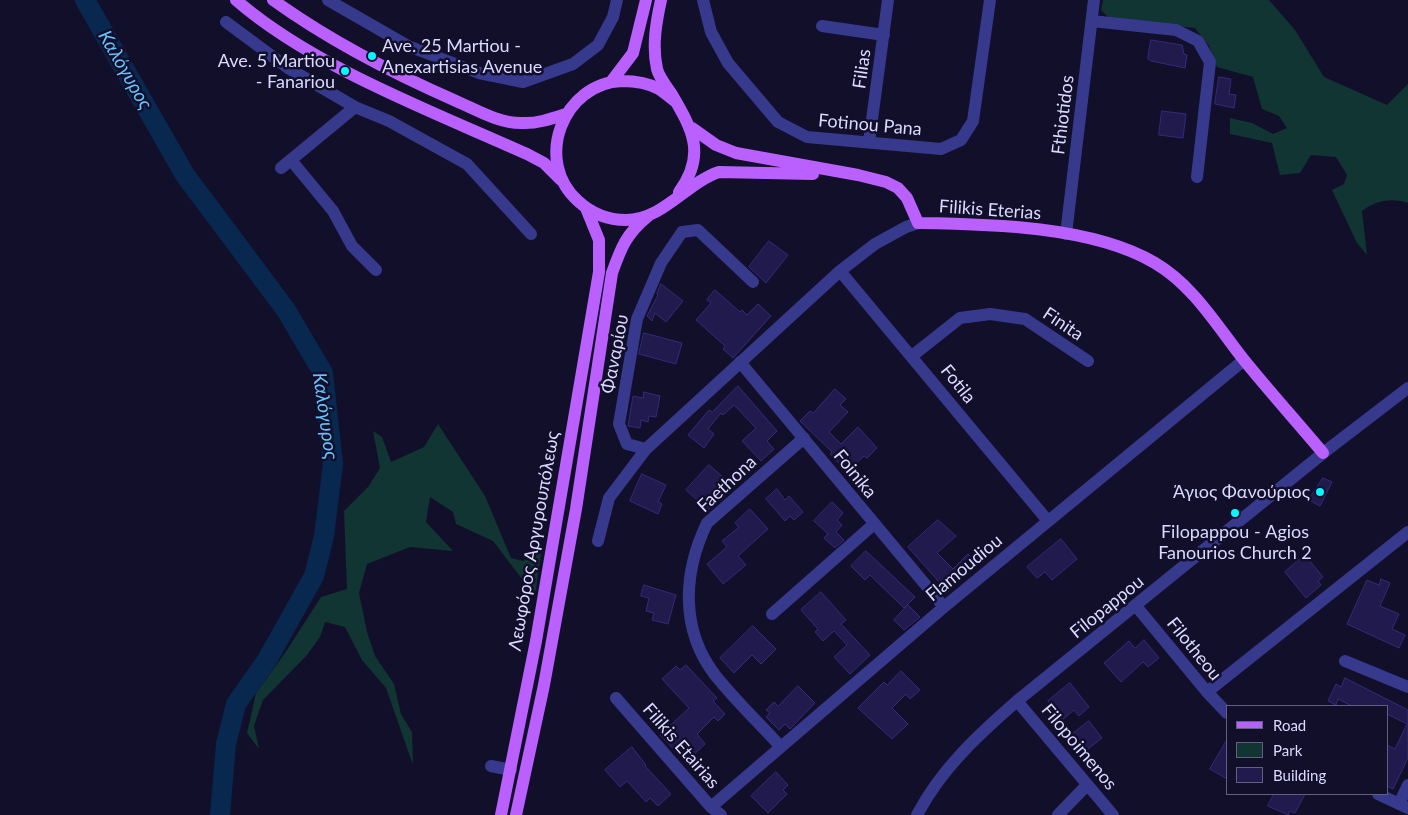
<!DOCTYPE html>
<meta charset="utf-8">
<style>
body{margin:0}
#map{position:relative;width:1408px;height:815px;overflow:hidden;background:#120f2b;font-family:Lato,sans-serif}
canvas{display:block}
.legend{position:absolute;left:1226px;top:705px;width:162px;height:90px;box-sizing:border-box;background:#120f2b;border:1px solid #626080;margin:0;padding:6px 9px;list-style:none;font-size:15px;color:#dbd9ff}
.legend li{display:flex;align-items:center;gap:10px;height:25px}
.legend b{width:25px;border:1px solid #626080}
</style>
<div id="map">
<canvas width="1408" height="815"></canvas>
<ul class="legend">
<li><b style="height:6px;background:#b960ff"></b>Road</li>
<li><b style="height:14px;background:#113532"></b>Park</li>
<li><b style="height:14px;background:#211a4d"></b>Building</li>
</ul>
</div>
<script>
const context = document.querySelector('canvas').getContext('2d');
context.lineJoin = 'round';
function fillPath(path, color) { context.fillStyle = color; context.fill(path, 'evenodd'); }
function trace(path, color, width, dash) { context.strokeStyle = color; context.lineWidth = width; context.lineCap = dash ? 'butt' : 'round'; context.setLineDash(dash || []); context.stroke(path); }
function label(font, color, halo, rows, align = 'center') {
  context.font = font + ' Lato,sans-serif'; context.lineWidth = 5; context.setLineDash([]); context.textBaseline = 'middle'; context.strokeStyle = halo; context.fillStyle = color; for (const [text, x, y, turn = 0] of rows) {
    context.save(); context.translate(x, y); context.rotate((+turn || 0) * Math.PI / 180); context.textAlign = isNaN(turn) ? turn : align; if (halo) context.strokeText(text, 0, 0); context.fillText(text, 0, 0); context.restore();
  }
}
const green = new Path2D(`
 M 1103,0 L 1269,0 L 1295,30 L 1324,77 L 1387,105 L 1408,84 L 1408,203 C 1392,197 1374,201 1362,211 L 1367,255 L 1357,243 L 1332,190 L 1344,184 L 1347,175 L 1336,157 L 1311,155 L 1300,173 L 1280,175 L 1272,143 L 1230,134 L 1230,118 L 1252,123 L 1273,134 L 1287,128 L 1279,116 L 1262,109 L 1253,77 L 1217,67 L 1209,46 L 1195,28 L 1110,19 L 1101,10 Z
 M 438,424 L 485,496 L 511,558 L 523,561 L 541,553 L 535,596 L 493,541 L 456,524 L 453,512 L 430,497 L 426,522 L 453,551 L 410,547 L 367,564 L 359,593 L 367,632 L 375,656 L 394,684 L 401,714 L 412,732 L 413,765 L 386,688 L 362,660 L 345,627 L 325,622 L 320,637 L 307,655 L 263,700 L 254,726 L 259,749 L 247,733 L 256,693 L 285,653 L 321,597 L 347,589 L 344,511 L 368,487 L 380,468 L 373,431 L 382,437 L 391,462 L 424,447 Z`);
const river = new Path2D(`
 M 85,0 L 185,175 L 286,310 L 323,373 L 333,464 L 324,536 L 314,576 L 267,660 L 236,704 L 226,744 L 220,815`);
const building = new Path2D(`
 M 1151,40 L 1182,45 L 1184,54 L 1187,55 L 1185,68 L 1151,61 L 1148,59 Z
 M 1219,77 L 1231,79 L 1229,94 L 1236,95 L 1234,108 L 1215,104 Z
 M 1162,111 L 1186,114 L 1183,138 L 1159,135 Z
 M 769,241 L 788,255 L 766,283 L 749,267 Z
 M 661,284 L 683,301 L 666,322 L 655,313 L 652,321 L 647,316 L 658,295 L 657,294 Z
 M 715,290 L 740,312 L 742,310 L 747,315 L 758,304 L 771,316 L 733,358 L 723,349 L 725,346 L 696,320 L 711,303 L 707,300 Z
 M 644,333 L 682,343 L 676,364 L 639,354 Z
 M 738,386 L 777,431 L 767,441 L 774,449 L 761,461 L 742,441 L 756,428 L 734,405 L 723,415 L 721,413 L 708,429 L 714,434 L 704,448 L 688,435 L 709,410 L 712,412 Z
 M 835,389 L 846,399 L 840,405 L 848,412 L 829,432 L 841,444 L 858,427 L 877,448 L 867,458 L 864,456 L 847,472 L 830,454 L 832,452 L 800,421 L 810,411 L 813,413 Z
 M 644,392 L 660,396 L 656,417 L 649,416 L 648,422 L 641,420 L 640,428 L 628,426 L 633,396 L 643,398 Z
 M 709,465 L 723,477 L 717,484 L 725,491 L 708,510 L 686,490 Z
 M 642,474 L 666,485 L 658,502 L 662,504 L 658,514 L 630,501 Z
 M 1323,478 L 1332,482 L 1320,506 L 1309,500 Z
 M 777,489 L 785,500 L 789,496 L 803,512 L 794,520 L 790,516 L 785,521 L 766,499 Z
 M 832,502 L 843,513 L 837,520 L 842,525 L 836,532 L 844,540 L 835,548 L 824,538 L 828,534 L 814,521 Z
 M 750,509 L 768,529 L 738,556 L 746,565 L 723,584 L 707,564 L 727,547 L 722,541 L 739,527 L 735,523 Z
 M 938,520 L 956,536 L 937,553 L 953,569 L 968,554 L 977,563 L 948,592 L 908,547 Z
 M 1061,539 L 1077,559 L 1052,580 L 1045,572 L 1037,578 L 1027,567 Z
 M 866,551 L 915,597 L 904,608 L 870,575 L 865,580 L 851,566 Z
 M 1305,555 L 1323,577 L 1318,581 L 1321,585 L 1306,598 L 1285,572 Z
 M 1381,579 L 1390,583 L 1380,606 L 1399,614 L 1392,629 L 1405,635 L 1399,648 L 1347,624 L 1367,580 L 1379,585 Z
 M 644,585 L 676,595 L 668,624 L 652,620 L 654,613 L 646,611 L 649,598 L 641,596 Z
 M 821,592 L 846,620 L 841,624 L 870,655 L 850,674 L 834,657 L 847,645 L 834,631 L 823,641 L 815,632 L 818,629 L 801,610 Z
 M 908,605 L 920,617 L 904,630 L 894,620 Z
 M 753,626 L 776,649 L 761,664 L 752,655 L 734,673 L 720,658 Z
 M 1144,640 L 1159,658 L 1148,667 L 1143,662 L 1121,682 L 1104,663 L 1129,641 L 1135,648 Z
 M 686,665 L 717,698 L 713,701 L 725,714 L 718,721 L 714,717 L 697,734 L 705,744 L 686,762 L 660,735 L 689,708 L 662,679 L 676,666 L 680,670 Z
 M 901,671 L 920,690 L 910,699 L 906,694 L 892,708 L 908,724 L 892,739 L 858,708 L 884,682 L 887,685 Z
 M 1345,678 L 1408,710 L 1408,758 L 1393,789 L 1387,786 L 1387,745 L 1395,749 L 1407,724 L 1387,714 L 1387,706 L 1352,706 L 1338,699 L 1336,705 L 1328,701 L 1336,684 L 1341,687 Z
 M 1070,683 L 1089,707 L 1079,716 L 1074,710 L 1062,720 L 1048,701 Z
 M 798,686 L 815,703 L 790,729 L 785,724 L 779,730 L 766,717 L 770,713 L 766,710 L 774,702 L 778,706 Z
 M 1089,721 L 1102,738 L 1083,753 L 1070,736 Z
 M 1227,740 L 1227,779 L 1210,769 Z
 M 632,747 L 646,765 L 645,766 L 671,794 L 658,806 L 650,798 L 646,802 L 627,781 L 620,787 L 605,770 Z
 M 776,772 L 788,785 L 783,790 L 787,794 L 768,813 L 751,796 Z
 M 1274,794 L 1305,794 L 1295,813 L 1290,811 L 1288,815 L 1268,806 Z`);
const minor = new Path2D(`
 M 328,0 L 408,46 L 479,73 L 523,82 L 573,64 L 598,45 L 613,17 L 617,0
 M 703,0 L 711,32 L 728,63 L 778,122 L 807,137 L 941,149 L 961,140 L 973,121 L 990,0
 M 1092,21 L 1176,30 L 1198,41 L 1210,62 L 1197,177
 M 226,22 L 288,68 L 355,107 L 389,121 L 467,164 L 531,234
 M 822,26 L 884,35
 M 869,142 L 888,0
 M 291,160 L 333,211 L 352,246 L 376,270
 M 281,168 L 355,107
 M 1066,234 L 1094,0
 M 840,271 L 1048,521
 M 912,356 L 960,318 L 990,314 L 1025,319 L 1088,361
 M 740,362 L 944,607
 M 646,449 L 627,444 L 619,424 L 637,319 L 661,263 L 682,232 L 698,230 L 753,282
 M 598,541 L 609,498 L 646,449 L 840,271 L 875,244 L 906,227 L 918,223
 M 1136,606 L 1207,692 L 1227,713
 M 772,614 L 874,524
 M 1345,661 L 1408,687
 M 1207,692 L 1408,532
 M 616,698 L 711,807 L 721,815
 M 1017,701 L 1113,815
 M 780,746 C 759,723 735,700 715,675 C 680,629 683,573 707,523 L 804,438
 M 491,766 L 511,770
 M 1378,794 L 1408,808
 M 1399,804 L 1408,785
 M 711,807 L 944,607 L 1244,360
 M 917,815 C 941,769 978,735 1017,701 L 1327,450 L 1408,388
 M 1058,815 L 1087,785`);
const major = new Path2D(`
 M 236,0 C 313,67 434,112 527,154 L 544,163 L 561,180
 M 273,0 C 330,41 392,73 456,101 C 477,110 498,123 521,123 C 536,124 551,119 566,114
 M 661,0 C 656,23 652,46 657,69 C 659,77 666,86 671,93 C 692,129 707,154 679,192
 M 611,82 L 633,53 L 646,0
 M 677,103 C 671,98 665,93 659,89 C 648,83 634,81 622,81 C 563,83 533,161 578,201 C 591,213 608,220 626,220 C 663,220 686,183 719,172 L 813,174
 M 692,128 L 716,145 L 736,153 L 858,175 L 886,182 L 898,188 L 907,198 L 918,223 C 990,224 1093,226 1155,263 C 1194,286 1217,326 1244,360 C 1270,392 1297,422 1323,453
 M 501,815 L 536,641 L 599,272 L 599,240 L 586,208
 M 516,815 L 544,685 L 576,509 L 612,273 C 621,248 626,234 648,216`);
const markers = [
 [372,56,5,"#05f7ff"],
 [345,71,5,"#05f7ff"],
 [1320,492,5,"#05f7ff"],
 [1235,513,5,"#05f7ff"]
];
const poiNames = [
 ["Ave. 25 Martiou -",382,46,"left"],
 ["Anexartisias Avenue",382,67,"left"],
 ["Ave. 5 Martiou",335,61],
 ["- Fanariou",335,82],
 ["Άγιος Φανούριος",1310,492],
 ["Filopappou - Agios",1235,532,"center"],
 ["Fanourios Church 2",1235,553,"center"]
];
const streetNames = [
 ["Filias",862,69,-82],
 ["Fthiotidos",1063,115,-83],
 ["Fotinou Pana",870,125,5],
 ["Filikis Eterias",990,210,4],
 ["Finita",1063,324,34],
 ["Φαναρίου",615,354,-79],
 ["Fotila",958,384,51],
 ["Foinika",855,474,51],
 ["Faethona",727,484,-43],
 ["Λεωφόρος Αργυρουπόλεως",534,541,-80],
 ["Flamoudiou",964,568,-40],
 ["Filopappou",1107,607,-39],
 ["Filotheou",1194,649,51],
 ["Filikis Etairias",681,746,49],
 ["Filopoimenos",1079,747,50]
];
const waterNames = [
 ["Καλόγυρος",125,70,60],
 ["Καλόγυρος",325,416,82]
];
fillPath(green, '#113532');
trace(river, '#092850', 20);
fillPath(building, '#211a4d');
trace(building, '#352a7b', 1);
trace(minor, '#37398d', 12);
trace(major, '#b960ff', 12);
for (const [x, y, r, color] of markers) { const dot = new Path2D(); dot.arc(x, y, r, 0, 2 * Math.PI); context.fillStyle = color; context.fill(dot); trace(dot, '#120f2b', 2); }
label('18px', '#dbd9ff', '#120f2b', poiNames, 'right');
label('18px', '#dbd9ff', '#120f2b', streetNames);
label('italic 19px', '#67c3ff', '#120f2b', waterNames);
</script>
